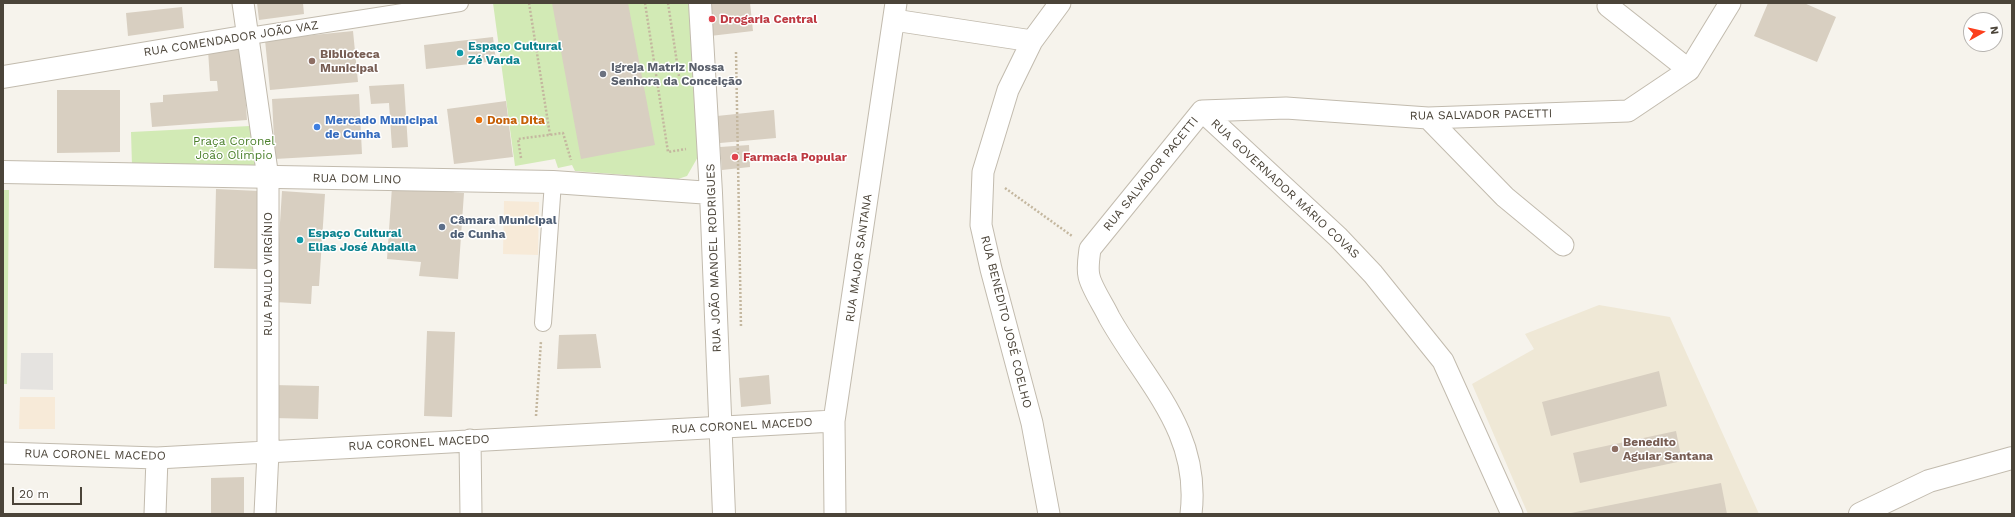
<!DOCTYPE html>
<meta charset="utf-8">
<style>
body{margin:0}
#map{position:relative;width:2015px;height:517px;overflow:hidden;background:#f6f3ec;font-family:"Work Sans",sans-serif}
canvas{display:block}
.frame{position:absolute;inset:0;border:4px solid #4b4439;pointer-events:none}
.north{position:absolute;left:1963px;top:12px;width:40px;height:40px;box-sizing:border-box;background:#fff;border:1px solid #b7b4b0;border-radius:50%;rotate:82deg;font-size:11px;font-weight:700;line-height:16px;text-align:center;color:#4b4439}
.north::after{content:'';display:block;margin:auto;width:14px;height:18px;background:#fc3f1d;clip-path:polygon(50% 0,100% 100%,50% 72%,0 100%)}
.scale{position:absolute;left:12px;top:487px;width:70px;height:18px;box-sizing:border-box;border:2px solid #4b4439;border-top:0;padding-left:5px;font-size:12px;line-height:14px;white-space:nowrap;color:#4b4439;-webkit-text-stroke:3px #fff;paint-order:stroke}
</style>
<div id="map">
<canvas width="2015" height="517"></canvas>
<div class="frame"></div>
<div class="north">N</div>
<div class="scale">20 m</div>
</div>
<script>
const context = document.querySelector('canvas').getContext('2d');
context.lineJoin = 'round';
function fillPath(path, color) { context.fillStyle = color; context.fill(path, 'evenodd'); }
function trace(path, color, width, dash) { context.strokeStyle = color; context.lineWidth = width; context.lineCap = dash ? 'butt' : 'round'; context.setLineDash(dash || []); context.stroke(path); }
function label(font, color, halo, rows, align = 'center') {
  context.font = font + ' "Work Sans",sans-serif'; context.lineWidth = 3; context.setLineDash([]); context.textBaseline = 'middle'; context.strokeStyle = halo; context.fillStyle = color; for (const [text, x, y, turn = 0] of rows) {
    context.save(); context.translate(x, y); context.rotate((+turn || 0) * Math.PI / 180); context.textAlign = isNaN(turn) ? turn : align; if (halo) context.strokeText(text, 0, 0); context.fillText(text, 0, 0); context.restore();
  }
}
const commercial = new Path2D(`
 M 504,201 L 539,202 L 538,255 L 503,254 Z
 M 20,397 L 55,397 L 55,429 L 19,429 Z`);
const education = new Path2D(`
 M 1599,305 L 1670,317 L 1759,514 L 1528,514 L 1472,384 L 1534,349 L 1525,334 Z`);
const green = new Path2D(`
 M 493,3 L 689,3 L 699,155 L 687,176 L 678,179 L 575,171 L 572,165 L 558,168 L 555,159 L 515,166 Z
 M 250,126 L 256,165 L 253,168 L 132,166 L 131,132 Z
 M 3,190 L 9,190 L 7,384 L 3,384 Z`);
const parking = new Path2D(`
 M 21,353 L 53,353 L 53,390 L 20,389 Z`);
const building = new Path2D(`
 M 257,3 L 303,3 L 304,14 L 259,20 Z
 M 552,3 L 628,3 L 655,145 L 581,159 Z
 M 706,3 L 750,3 L 753,31 L 710,36 Z
 M 1768,3 L 1804,3 L 1836,17 L 1817,62 L 1754,36 Z
 M 182,7 L 184,28 L 128,36 L 126,13 Z
 M 353,31 L 358,82 L 270,90 L 265,40 Z
 M 493,37 L 496,61 L 426,69 L 424,45 Z
 M 242,47 L 247,120 L 152,127 L 150,103 L 163,102 L 163,95 L 218,91 L 217,81 L 210,81 L 208,50 Z
 M 404,84 L 408,147 L 392,148 L 389,103 L 371,104 L 369,86 Z
 M 57,90 L 120,90 L 120,152 L 57,153 Z
 M 359,94 L 362,154 L 275,159 L 272,99 Z
 M 506,101 L 513,157 L 454,164 L 447,109 Z
 M 774,110 L 776,138 L 720,143 L 717,116 Z
 M 749,145 L 750,167 L 722,170 L 720,147 Z
 M 392,187 L 464,193 L 458,279 L 419,276 L 421,262 L 387,259 Z
 M 216,189 L 259,191 L 257,269 L 214,268 Z
 M 282,191 L 325,194 L 319,286 L 312,286 L 311,304 L 275,302 Z
 M 427,331 L 455,332 L 452,417 L 424,416 Z
 M 596,334 L 601,368 L 557,369 L 559,335 Z
 M 1659,371 L 1667,406 L 1551,436 L 1542,402 Z
 M 769,375 L 771,404 L 741,407 L 739,378 Z
 M 273,385 L 319,386 L 318,419 L 273,418 Z
 M 1676,431 L 1682,461 L 1580,483 L 1573,453 Z
 M 244,477 L 244,514 L 211,514 L 211,478 Z
 M 1721,483 L 1727,514 L 1571,514 L 1571,513 Z`);
const path = new Path2D(`
 M 529,3 L 550,135
 M 645,3 L 668,152 L 686,149
 M 668,3 L 679,76
 M 736,52 L 741,328
 M 521,158 L 518,139 L 563,133 L 571,160
 M 1005,188 L 1072,236
 M 536,416 L 541,341`);
const pedestrian = new Path2D(`
 M 249,36 L 460,3
 M 543,323 L 553,182`);
const minor = new Path2D(`
 M 243,3 L 268,178 L 268,452 L 265,514
 M 1608,6 L 1689,70 L 1730,3
 M 894,20 L 1032,41
 M 1202,111 L 1338,237 L 1373,274 L 1443,361 L 1512,514
 M 1428,118 L 1505,197 L 1563,245
 M 470,440 L 471,514
 M 3,453 L 157,458 L 834,421
 M 155,514 L 157,458
 M 835,514 L 834,421 L 896,3
 M 1049,514 L 1032,423 L 991,269 L 981,225 L 983,172 L 1008,90 L 1032,41 L 1060,3
 M 1191,514 C 1201,431 1146,383 1109,317 C 1104,306 1091,287 1089,276 C 1087,268 1089,257 1090,249 L 1202,111 L 1286,108 L 1428,118 L 1628,111 L 1689,70`);
const tertiary = new Path2D(`
 M 700,3 L 711,193 L 724,514
 M 3,77 L 249,36
 M 3,172 L 553,182 L 711,193
 M 1860,514 L 1929,481 L 2012,458`);
const markers = [
 [712,19,4,"#e0444e"],
 [460,53,4,"#0f9aa8"],
 [312,61,4,"#8d6e63"],
 [603,74,4,"#6b7280"],
 [479,120,4,"#e8710a"],
 [317,127,4,"#3f7fe0"],
 [735,157,4,"#e0444e"],
 [442,227,4,"#5c6f8a"],
 [300,240,4,"#0f9aa8"],
 [1615,449,4,"#8d6e63"]
];
const healthNames = [
 ["Drogaria Central",720,19],
 ["Farmacia Popular",743,157]
];
const streetNames = [
 ["RUA COMENDADOR JOÃO VAZ",231,39,-9],
 ["RUA SALVADOR PACETTI",1481,115,-1],
 ["RUA SALVADOR PACETTI",1151,174,-51],
 ["RUA DOM LINO",357,179,1],
 ["RUA GOVERNADOR MÁRIO COVAS",1285,189,43],
 ["RUA JOÃO MANOEL RODRIGUES",714,258,-92],
 ["RUA MAJOR SANTANA",859,258,-82],
 ["RUA PAULO VIRGÍNIO",268,274,-90],
 ["RUA BENEDITO JOSÉ COELHO",1006,322,76],
 ["RUA CORONEL MACEDO",742,426,-3],
 ["RUA CORONEL MACEDO",419,443,-3],
 ["RUA CORONEL MACEDO",95,455,1]
];
const cultureNames = [
 ["Espaço Cultural",468,46],
 ["Zé Varda",468,60],
 ["Espaço Cultural",308,233],
 ["Elias José Abdalla",308,247]
];
const educationNames = [
 ["Biblioteca",320,54],
 ["Municipal",320,68],
 ["Benedito",1623,442],
 ["Aguiar Santana",1623,456]
];
const worshipNames = [
 ["Igreja Matriz Nossa",611,67],
 ["Senhora da Conceição",611,81]
];
const shopNames = [
 ["Mercado Municipal",325,120],
 ["de Cunha",325,134]
];
const foodNames = [
 ["Dona Dita",487,120]
];
const parkNames = [
 ["Praça Coronel",234,141],
 ["João Olímpio",234,155]
];
const serviceNames = [
 ["Câmara Municipal",450,220],
 ["de Cunha",450,234]
];
fillPath(commercial, '#f7ead8');
fillPath(education, '#efe8d6');
fillPath(green, '#d2eab5');
fillPath(parking, '#e5e3e0');
fillPath(building, '#d8cfc1');
trace(pedestrian, '#c2bbae', 18);
trace(minor, '#c2bbae', 23);
trace(tertiary, '#c2bbae', 24);
trace(path, '#c4b79f', 2.5, [2, 2]);
trace(pedestrian, '#fff', 16);
trace(minor, '#fff', 21);
trace(tertiary, '#fff', 22);
for (const [x, y, r, color] of markers) { const dot = new Path2D(); dot.arc(x, y, r, 0, 2 * Math.PI); context.fillStyle = color; context.fill(dot); trace(dot, '#fff', 1.5); }
label('bold 12px', '#be3a42', '#fff', healthNames, 'left');
label('12px', '#4b4439', '#fff', streetNames);
label('bold 12px', '#0d838f', '#fff', cultureNames, 'left');
label('bold 12px', '#785e54', '#fff', educationNames, 'left');
label('bold 12px', '#5b616d', '#fff', worshipNames, 'left');
label('bold 12px', '#366cbe', '#fff', shopNames, 'left');
label('bold 12px', '#c56008', '#fff', foodNames, 'left');
label('12px', '#4a7f2a', '#fff', parkNames);
label('bold 12px', '#4e5e75', '#fff', serviceNames, 'left');
</script>
